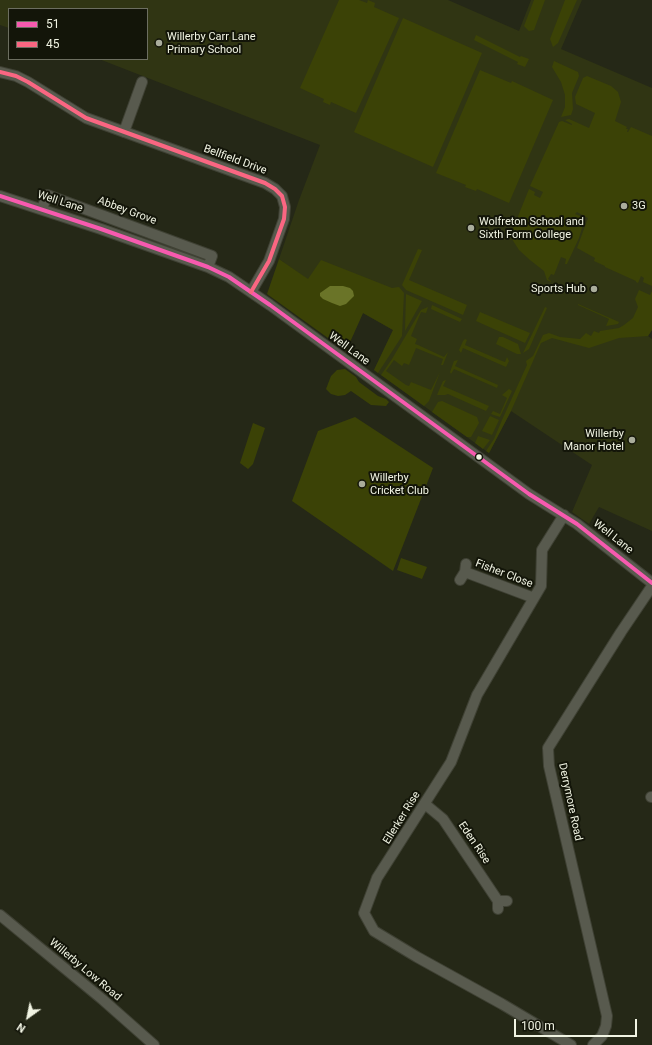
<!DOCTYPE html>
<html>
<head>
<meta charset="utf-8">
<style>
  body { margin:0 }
  #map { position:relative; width:652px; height:1045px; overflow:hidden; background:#252817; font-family:Roboto,sans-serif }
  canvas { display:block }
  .legend { position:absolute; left:8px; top:8px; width:140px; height:52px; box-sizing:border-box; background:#131509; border:1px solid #6c6e60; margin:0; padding:5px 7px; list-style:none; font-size:12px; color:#f1f4e3 }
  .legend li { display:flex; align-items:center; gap:8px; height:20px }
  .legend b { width:20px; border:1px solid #6c6e60 }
  .north { position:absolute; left:8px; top:997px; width:40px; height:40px; -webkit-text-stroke:3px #131509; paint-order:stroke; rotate:213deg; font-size:11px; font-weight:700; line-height:16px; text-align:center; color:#f1f4e3 }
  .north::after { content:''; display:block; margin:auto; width:14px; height:18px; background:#f1f4e3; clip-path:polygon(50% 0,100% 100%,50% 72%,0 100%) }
  .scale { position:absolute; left:514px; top:1019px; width:123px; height:18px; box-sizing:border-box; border:2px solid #f1f4e3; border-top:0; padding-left:5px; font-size:12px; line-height:14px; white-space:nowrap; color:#f1f4e3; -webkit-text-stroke:3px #131509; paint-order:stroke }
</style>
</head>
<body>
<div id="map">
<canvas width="652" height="1045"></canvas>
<ul class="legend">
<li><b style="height:5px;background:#f75aaf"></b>51</li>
<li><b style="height:5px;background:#fa6682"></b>45</li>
</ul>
<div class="north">N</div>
<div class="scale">100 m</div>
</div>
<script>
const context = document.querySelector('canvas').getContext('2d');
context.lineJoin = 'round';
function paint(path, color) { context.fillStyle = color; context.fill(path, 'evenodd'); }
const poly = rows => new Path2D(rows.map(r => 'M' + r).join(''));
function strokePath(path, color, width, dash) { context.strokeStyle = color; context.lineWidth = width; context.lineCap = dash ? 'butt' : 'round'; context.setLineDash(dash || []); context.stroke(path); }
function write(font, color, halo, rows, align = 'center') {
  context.font = font + ' Roboto,sans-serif'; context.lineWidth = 4; context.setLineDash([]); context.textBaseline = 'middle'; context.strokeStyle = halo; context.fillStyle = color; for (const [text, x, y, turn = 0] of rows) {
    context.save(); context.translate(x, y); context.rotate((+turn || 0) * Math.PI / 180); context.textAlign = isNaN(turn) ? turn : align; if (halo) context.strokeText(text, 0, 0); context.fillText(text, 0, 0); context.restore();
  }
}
paint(poly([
  [0,0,448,0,519,31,531,0,582,0,561,49,652,88,652,330,648,336,652,339,652,531,599,507,589,524,572,512,592,465,511,411,489,453,374,370,393,330,363,313,346,351,308,280,279,259,299,200,320,145,99,59,147,59,147,9,9,9,9,28,0,25]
]), '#303513');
paint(poly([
  [339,0,359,0,367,3,368,0,375,3,374,7,399,18,356,113,331,102,330,105,323,102,324,99,300,88],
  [534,0,545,0,534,30,529,31,524,26],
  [565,0,577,0,558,43,553,47,550,39],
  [403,18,482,53,433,167,354,132],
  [476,35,520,57,521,56,529,59,525,67,517,64,518,62,474,40],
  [554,61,578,72,579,76,572,93,573,109,571,115,561,117,565,107,565,95,561,82,552,67],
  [480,70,511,83,512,81,553,100,509,203,477,189,476,191,465,187,466,185,436,173],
  [587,76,611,86,618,92,621,102,615,121,627,127,626,129,628,129,627,132,628,132,631,127,652,136,652,286,643,282,644,278,641,276,638,283,636,282,636,281,605,267,605,266,594,261,595,258,577,248,588,218,577,212,575,214,585,218,579,238,567,264,565,264,566,259,561,257,554,275,551,274,548,279,551,281,551,282,547,280,544,271,530,260,519,250,510,236,529,189,535,192,534,195,540,198,543,192,530,186,559,122,562,121,572,125,572,124,565,120,569,119,589,128,595,113,576,104,575,97,583,78],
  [418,249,422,250,409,280,467,305,463,315,406,290,402,285],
  [279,259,308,279,321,260,392,288,399,287,404,293,402,336,378,373,374,370,393,330,363,313,346,351,267,294],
  [639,290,650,295,652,291,652,330,648,336,619,338,589,348,552,338,541,343,511,411,489,453,486,451,494,439,502,420,527,365,526,361,533,356,543,335,549,333,560,337,580,339,586,333,591,336,594,331,599,333,600,331,619,328,624,325,633,318,638,307,635,299],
  [406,294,422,301,405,331],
  [578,304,619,322,618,324,606,326,609,319,578,305],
  [432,305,462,319,460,322,431,309],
  [428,307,426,313,421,312,411,336,417,339,415,344,418,345,444,357,448,352,443,365,441,365,443,359,416,348,409,365,404,363,402,366,394,360,386,371,406,385,409,386,411,382,431,390,440,372,429,401,424,406,381,375,392,359,421,310],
  [545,307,547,308,529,349,523,353],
  [480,312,530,333,525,343,476,321],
  [499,337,503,337,518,344,521,354,517,354,496,344],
  [465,339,467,340,465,345,502,361,505,362,507,357,509,361,506,367,463,348,461,353,459,350,463,341],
  [458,360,455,366,498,385,497,388,454,369,451,374,450,372,454,361],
  [345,369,356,377,359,382,378,396,386,399,389,402,386,406,371,405,351,391,345,395,338,396,331,394,326,389,331,376,337,370],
  [446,380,443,386,489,406,486,411,448,394,445,395,437,395,443,381],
  [509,389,512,391,500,417,491,414,493,411,500,414,507,398,502,395],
  [442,401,477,417,479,423,471,437,467,437,432,412,438,402],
  [490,416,499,420,492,435,482,431],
  [355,417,433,468,393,571,292,501,318,431],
  [253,423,265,428,253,464,248,469,240,463],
  [478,436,490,440,483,449,475,443],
  [401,558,427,567,422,579,397,570]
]), '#3b4206');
paint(poly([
  [330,286,343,286,350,288,353,291,354,296,346,304,340,306,332,303,323,299,320,296,320,293]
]), '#6a7428');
const minor = poly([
  [0,72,16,76,28,82,86,118,265,183,275,189,282,196,285,207,284,219,269,261,251,292],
  [124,132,142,82],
  [0,196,101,229,208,267,229,277,270,305,529,494,577,524,652,583],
  [42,209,47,195,212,256,208,267],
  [564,515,542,550,541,586,477,695,451,762,377,878,364,913,374,931,417,957,502,1004,571,1045],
  [465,572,534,598],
  [460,580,465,572,466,564],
  [651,797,652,797],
  [425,804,443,819,498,901],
  [498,909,498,901,507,901],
  [0,915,102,999,154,1045],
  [593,1045,602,1036,606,1026,607,1016,549,766,548,748,621,632,652,586]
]);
strokePath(minor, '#3f4134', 12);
strokePath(minor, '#585a4e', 10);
strokePath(poly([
  [0,196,101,229,208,267,229,277,270,305,529,494,577,524,652,583]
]), '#f75aaf', 4);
strokePath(poly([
  [0,72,16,76,28,82,86,118,265,183,275,189,282,196,285,207,284,219,269,261,251,292]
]), '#fa6682', 4);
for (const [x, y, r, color] of [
  [159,43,4,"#aaad9c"],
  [624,206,4,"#aaad9c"],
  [471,228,4,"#aaad9c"],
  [594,289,4,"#aaad9c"],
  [632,440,4,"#aaad9c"],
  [479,457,3.5,"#f1f4e3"],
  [362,484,4,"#aaad9c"]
]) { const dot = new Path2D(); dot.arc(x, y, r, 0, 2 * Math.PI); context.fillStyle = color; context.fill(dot); strokePath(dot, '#131509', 1.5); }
write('11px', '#f1f4e3', '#131509', [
  ["Willerby Carr Lane",167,37],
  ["Primary School",167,50],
  ["3G",632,206],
  ["Wolfreton School and",479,222],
  ["Sixth Form College",479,235],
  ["Sports Hub",586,289,"right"],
  ["Willerby",624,434,"right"],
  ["Manor Hotel",624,447,"right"],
  ["Willerby",370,478],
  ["Cricket Club",370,491]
], 'left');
write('11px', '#f1f4e3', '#131509', [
  ["Bellfield Drive",235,160,20],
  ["Well Lane",60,202,18],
  ["Abbey Grove",127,211,20],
  ["Well Lane",349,349,36],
  ["Well Lane",613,537,38],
  ["Fisher Close",504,574,21],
  ["Derrymore Road",570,802,78],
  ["Ellerker Rise",402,818,-58],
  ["Eden Rise",474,843,56],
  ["Willerby Low Road",85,970,40]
]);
</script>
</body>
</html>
